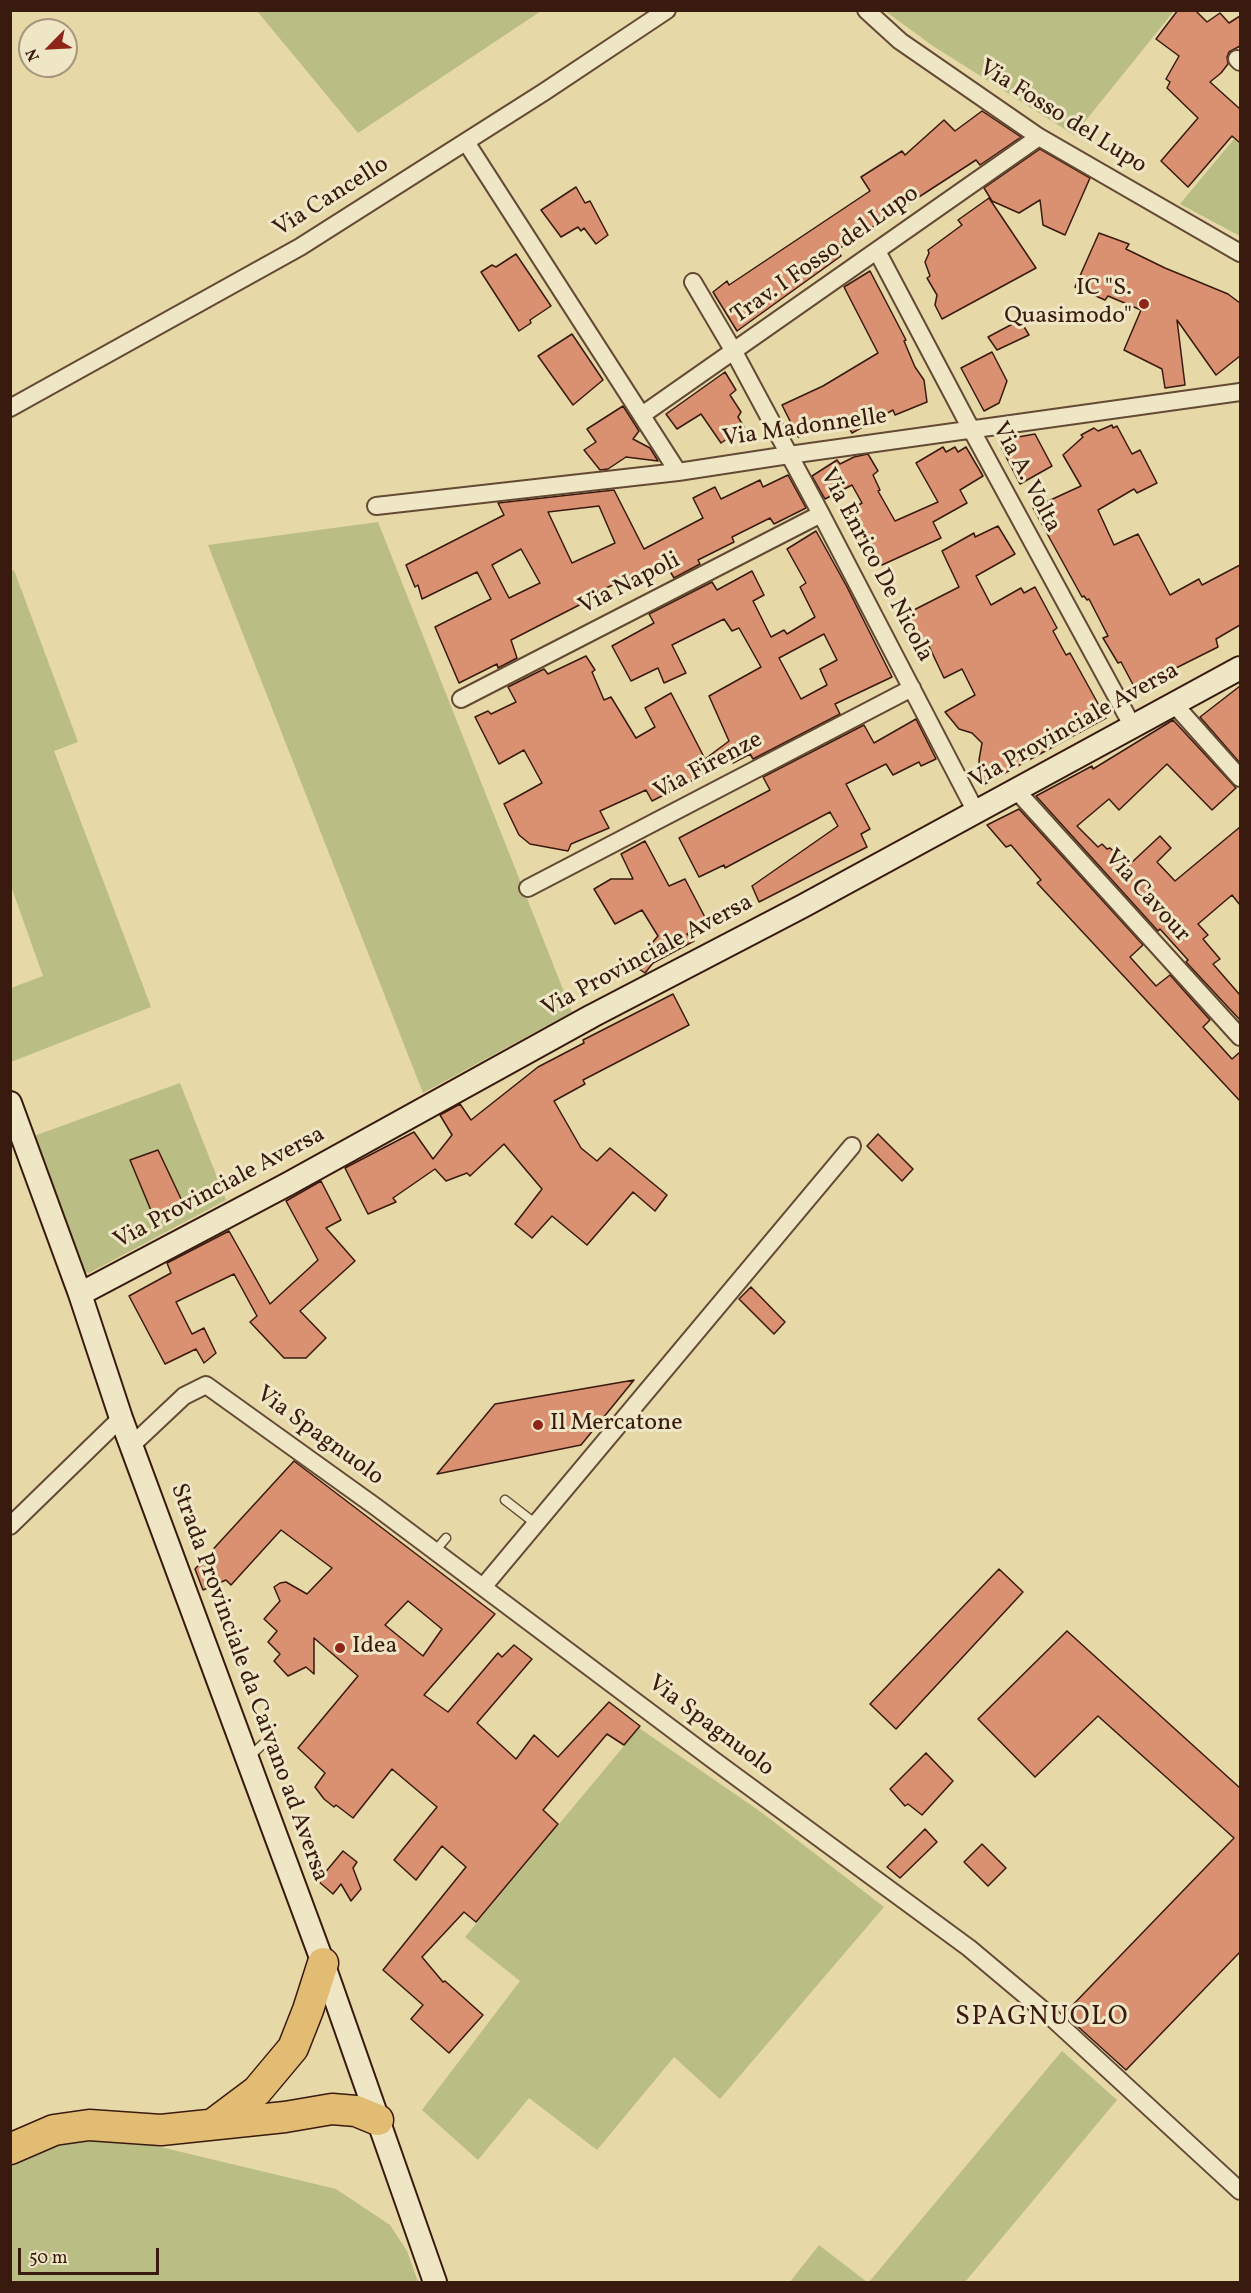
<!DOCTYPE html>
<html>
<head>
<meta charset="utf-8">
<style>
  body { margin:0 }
  #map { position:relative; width:1251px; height:2293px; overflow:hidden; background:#e6d8a7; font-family:Vollkorn,serif }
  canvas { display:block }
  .frame { position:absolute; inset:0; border:12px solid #391a0e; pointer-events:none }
  .north { position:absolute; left:18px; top:18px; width:60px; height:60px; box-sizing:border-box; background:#efe6c6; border:2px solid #a6947c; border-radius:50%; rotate:246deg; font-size:16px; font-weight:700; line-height:24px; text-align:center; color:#391a0e }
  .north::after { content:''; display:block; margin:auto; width:21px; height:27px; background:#8f2418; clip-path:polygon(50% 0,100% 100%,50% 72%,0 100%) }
  .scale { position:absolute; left:18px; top:2248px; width:141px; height:27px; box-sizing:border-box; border:3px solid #391a0e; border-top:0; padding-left:8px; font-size:18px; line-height:21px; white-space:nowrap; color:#391a0e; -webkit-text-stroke:4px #efe6c6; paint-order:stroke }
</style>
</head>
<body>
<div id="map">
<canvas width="1251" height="2293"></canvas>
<div class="frame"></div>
<div class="north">N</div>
<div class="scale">50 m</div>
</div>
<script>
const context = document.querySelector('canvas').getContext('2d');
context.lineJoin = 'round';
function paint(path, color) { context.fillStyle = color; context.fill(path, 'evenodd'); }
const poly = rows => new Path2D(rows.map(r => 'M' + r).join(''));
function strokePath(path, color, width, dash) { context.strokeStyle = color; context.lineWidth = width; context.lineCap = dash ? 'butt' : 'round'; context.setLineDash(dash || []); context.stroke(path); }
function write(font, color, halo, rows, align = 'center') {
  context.font = font + ' Vollkorn,serif'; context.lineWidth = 6; context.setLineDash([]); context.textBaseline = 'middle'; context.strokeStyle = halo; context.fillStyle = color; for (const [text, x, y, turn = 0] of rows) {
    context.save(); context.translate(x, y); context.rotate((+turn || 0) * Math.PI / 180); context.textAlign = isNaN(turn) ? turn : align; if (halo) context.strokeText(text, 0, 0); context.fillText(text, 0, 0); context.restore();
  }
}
paint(poly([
  [257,11,541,11,358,133],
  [885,11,1174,11,1074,135,933,46],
  [1234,139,1240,145,1240,236,1180,204],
  [378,522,572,1012,423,1093,208,545],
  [14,570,78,742,54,751,151,1007,11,1062,11,988,43,976,11,886,10,571],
  [180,1083,226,1200,89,1273,83,1272,34,1136],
  [639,1728,761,1812,884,1907,720,2099,674,2057,597,2150,529,2098,478,2160,422,2110,520,1981,465,1937],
  [1062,2051,1117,2100,965,2282,869,2282],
  [127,2139,336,2189,390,2225,407,2251,418,2282,11,2282,11,2166,67,2141],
  [819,2245,867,2282,790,2282]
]), '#babd84');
const building = poly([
  [1178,10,1195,10,1207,22,1220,13,1229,23,1240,16,1240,46,1229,52,1227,57,1228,64,1221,73,1210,82,1240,109,1240,143,1232,136,1188,187,1161,161,1198,118,1167,88,1170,82,1166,79,1179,56,1156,39,1178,10],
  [982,111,1021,137,980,165,976,160,837,250,841,256,737,331,713,292,727,281,729,285,870,191,861,177,902,151,905,155,944,120,955,131,982,111],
  [1040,149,1090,178,1065,235,1043,225,1040,200,1019,213,992,201,984,188,1040,149],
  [576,187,585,203,590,201,608,235,596,244,584,228,581,231,578,227,561,237,541,210,576,187],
  [989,198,1036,268,942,319,935,305,937,295,927,278,930,276,925,262,929,253,928,250,962,225,958,220,989,198],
  [1099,233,1129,244,1126,249,1165,268,1228,294,1240,303,1240,356,1216,375,1177,320,1185,385,1165,388,1162,369,1124,350,1141,310,1108,296,1105,300,1075,287,1099,233],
  [516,254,551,306,530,320,531,323,519,331,481,272,492,265,496,267,516,254],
  [870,271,906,340,904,341,915,367,924,380,927,402,895,415,893,410,852,433,843,418,798,437,782,405,823,386,878,353,844,287,870,271],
  [1020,320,1029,335,997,350,988,337,1020,320],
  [572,334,603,380,573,405,538,356,572,334],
  [992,352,1007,381,999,403,984,411,961,368,992,352],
  [725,372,736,390,730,395,741,412,738,417,744,427,721,443,701,414,677,429,666,414,725,372],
  [623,406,639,431,633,439,650,448,658,461,626,457,608,469,600,470,584,450,596,442,587,429,623,406],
  [1112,425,1113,428,1117,426,1132,454,1140,450,1157,483,1137,493,1134,489,1098,510,1114,545,1138,534,1170,595,1199,579,1202,585,1240,565,1240,625,1216,639,1218,647,1172,670,1174,676,1138,694,1121,662,1118,663,1103,638,1108,636,1089,599,1087,600,1084,596,1082,597,1033,508,1081,486,1063,455,1083,437,1081,435,1094,428,1098,431,1112,425],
  [1035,434,1052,466,1020,484,1001,447,1001,440,1035,434],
  [943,447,946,452,955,447,958,452,966,447,983,476,960,490,967,503,933,522,941,538,882,565,864,539,857,543,841,515,862,503,852,485,825,499,812,476,837,460,840,464,854,457,868,454,878,471,873,475,880,490,878,491,895,521,938,502,916,463,943,447],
  [788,475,806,508,774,524,770,518,732,537,734,542,698,560,700,564,674,578,667,566,636,581,634,575,587,597,589,600,511,640,517,658,498,668,497,664,459,683,435,627,491,599,477,572,422,599,418,585,415,587,406,565,504,515,498,503,614,490,644,549,703,518,693,498,715,487,721,499,760,480,763,487,788,475],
  [599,506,615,543,572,563,548,512,599,506],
  [521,549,540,583,509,598,492,565,521,549],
  [998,526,1015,554,976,576,991,605,1021,588,1024,593,1035,587,1057,628,1053,631,1066,655,1070,653,1106,718,981,786,979,760,982,743,972,733,959,729,945,712,975,695,962,669,944,678,927,642,923,644,906,614,959,587,942,551,974,533,975,537,998,526],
  [816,531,847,587,892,677,835,704,840,714,753,759,750,754,733,763,732,760,652,801,646,790,600,811,609,828,571,844,568,851,530,844,519,835,504,804,542,783,524,750,499,764,475,717,488,711,491,714,516,702,508,687,544,669,548,674,586,656,595,670,592,672,604,700,611,697,636,738,655,727,645,708,671,693,705,759,729,741,709,696,761,667,739,628,732,631,724,619,672,645,686,673,664,683,658,668,631,681,612,646,654,623,649,614,712,582,717,590,752,571,764,595,753,601,771,637,784,630,787,634,815,617,800,587,806,583,787,549,816,531],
  [824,634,837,660,820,669,827,685,801,699,779,658,824,634],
  [1240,686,1240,763,1200,717,1240,686],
  [916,719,936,759,921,766,919,762,893,775,886,764,846,784,870,829,861,834,867,847,759,902,752,886,838,826,830,812,725,868,724,865,699,877,679,838,770,790,763,777,864,725,874,743,916,719],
  [1173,720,1236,788,1212,810,1167,764,1119,810,1109,799,1077,826,1098,847,1102,844,1107,849,1110,848,1129,865,1160,836,1171,848,1157,862,1175,881,1240,827,1240,905,1232,895,1198,924,1208,935,1203,939,1220,959,1213,964,1240,995,1240,1020,1186,962,1188,960,1160,929,1158,931,1036,796,1092,766,1093,769,1173,720],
  [1019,809,1143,945,1130,957,1156,986,1170,975,1210,1020,1203,1027,1232,1059,1240,1052,1240,1101,1037,883,1041,880,1011,845,1006,847,987,825,1019,809],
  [645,841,669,886,685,879,709,925,687,934,694,941,653,963,645,973,633,965,658,936,642,910,615,924,594,889,611,879,633,879,621,854,645,841],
  [673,994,689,1025,583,1080,585,1084,554,1101,581,1148,597,1161,610,1148,667,1195,655,1211,633,1192,587,1245,552,1216,532,1238,515,1224,542,1189,504,1144,470,1176,467,1173,446,1181,435,1169,393,1198,396,1202,368,1214,345,1168,414,1132,433,1159,452,1135,440,1115,460,1104,471,1120,538,1067,584,1043,583,1040,673,994],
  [878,1134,913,1169,902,1181,867,1146,878,1134],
  [158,1150,183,1203,172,1207,174,1211,155,1220,130,1160,158,1150],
  [321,1181,341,1220,326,1228,355,1261,300,1311,326,1338,306,1358,284,1358,250,1322,257,1316,234,1274,176,1302,192,1334,204,1328,216,1353,204,1363,196,1349,165,1364,129,1296,171,1273,167,1263,229,1231,270,1304,318,1260,286,1201,321,1181],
  [751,1287,785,1322,774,1334,739,1299,751,1287],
  [634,1380,581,1445,437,1474,495,1404,634,1380],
  [294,1461,495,1614,424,1695,448,1712,498,1653,502,1657,514,1645,532,1659,477,1723,516,1759,534,1735,558,1757,609,1702,640,1726,624,1745,607,1734,543,1810,558,1824,476,1922,464,1912,422,1957,443,1982,445,1981,483,2015,449,2053,411,2019,423,2005,383,1970,466,1867,442,1846,416,1880,394,1860,437,1807,392,1769,353,1818,336,1805,334,1807,324,1799,315,1787,325,1773,298,1748,358,1676,314,1638,314,1674,306,1667,288,1676,274,1661,280,1654,268,1642,277,1631,264,1619,280,1601,274,1587,280,1583,286,1582,307,1594,332,1568,281,1530,231,1585,226,1580,203,1590,195,1569,294,1461],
  [408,1601,442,1629,423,1656,385,1625,408,1601],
  [999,1569,1023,1592,896,1729,870,1704,999,1569],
  [1067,1631,1240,1788,1240,1952,1126,2070,1064,2014,1234,1838,1098,1716,1035,1777,978,1719,1067,1631],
  [926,1753,953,1781,922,1815,908,1804,905,1806,890,1789,926,1753],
  [925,1829,937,1842,900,1878,887,1867,925,1829],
  [982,1844,1006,1868,988,1886,964,1862,982,1844],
  [343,1851,357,1862,353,1868,361,1889,351,1901,341,1884,333,1894,318,1881,343,1851]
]);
paint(building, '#da9171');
strokePath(building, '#391a0e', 1.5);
const lane = poly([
  [505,1500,536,1524],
  [435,1551,446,1538],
  [248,1758,263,1744]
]);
const street = poly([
  [866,10,900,41,1039,137,1240,253],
  [1237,59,1240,62],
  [466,142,678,472],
  [877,251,971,429,1133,727],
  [693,282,733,350,821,514,976,812],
  [10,408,300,247,544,92,667,10],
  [642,415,1039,137],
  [376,506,678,472,789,455,1240,392],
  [461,699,821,514],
  [1174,704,1240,778],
  [1016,790,1240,1037],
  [528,888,912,688],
  [132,1445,184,1396,206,1385,376,1507,712,1759,969,1948,1050,2016,1240,2191],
  [10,1526,121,1418],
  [483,1587,852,1146]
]);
const secondary = poly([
  [10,1103,80,1294,121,1418,323,1963,435,2282],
  [80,1294,288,1184,592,1016,803,906,1240,668]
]);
const highway = poly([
  [213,2124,257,2091,293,2048,308,2010,323,1963],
  [10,2149,54,2130,89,2125,161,2130,285,2117,332,2109,356,2111,378,2120]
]);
strokePath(lane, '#644a34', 11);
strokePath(street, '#644a34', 20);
strokePath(secondary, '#391a0e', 26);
strokePath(highway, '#391a0e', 33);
strokePath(lane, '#efe6c6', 8);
strokePath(street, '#efe6c6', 16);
strokePath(secondary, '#efe6c6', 22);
strokePath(highway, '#e3bc74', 30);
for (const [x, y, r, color] of [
  [1144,304,6,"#8f2418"],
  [538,1425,6,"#8f2418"],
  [340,1648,6,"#8f2418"]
]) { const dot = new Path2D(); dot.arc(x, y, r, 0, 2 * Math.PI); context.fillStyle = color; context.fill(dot); strokePath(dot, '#efe6c6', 2); }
write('24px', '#391a0e', '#efe6c6', [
  ["Via Fosso del Lupo",1062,118,32],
  ["Via Cancello",332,198,-32],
  ["Trav. I Fosso del Lupo",826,256,-35],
  ["Via Madonnelle",805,429,-8],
  ["Via A. Volta",1025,478,62],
  ["Via Enrico De Nicola",875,566,62],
  ["Via Napoli",630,585,-27],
  ["Via Provinciale Aversa",1075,727,-29],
  ["Via Firenze",709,767,-28],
  ["Via Cavour",1146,897,48],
  ["Via Provinciale Aversa",648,957,-28],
  ["Via Provinciale Aversa",220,1189,-28],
  ["Via Spagnuolo",319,1437,36],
  ["Strada Provinciale da Caivano ad Aversa",248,1683,70],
  ["Via Spagnuolo",710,1727,37]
]);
write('24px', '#391a0e', '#efe6c6', [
  ["IC \"S.",1132,290,"right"],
  ["Quasimodo\"",1132,318,"right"],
  ["Il Mercatone",550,1425],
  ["Idea",352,1648]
], 'left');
context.letterSpacing = '1.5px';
write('27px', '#391a0e', '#efe6c6', [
  ["SPAGNUOLO",1042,2019]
]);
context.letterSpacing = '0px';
</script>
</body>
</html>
